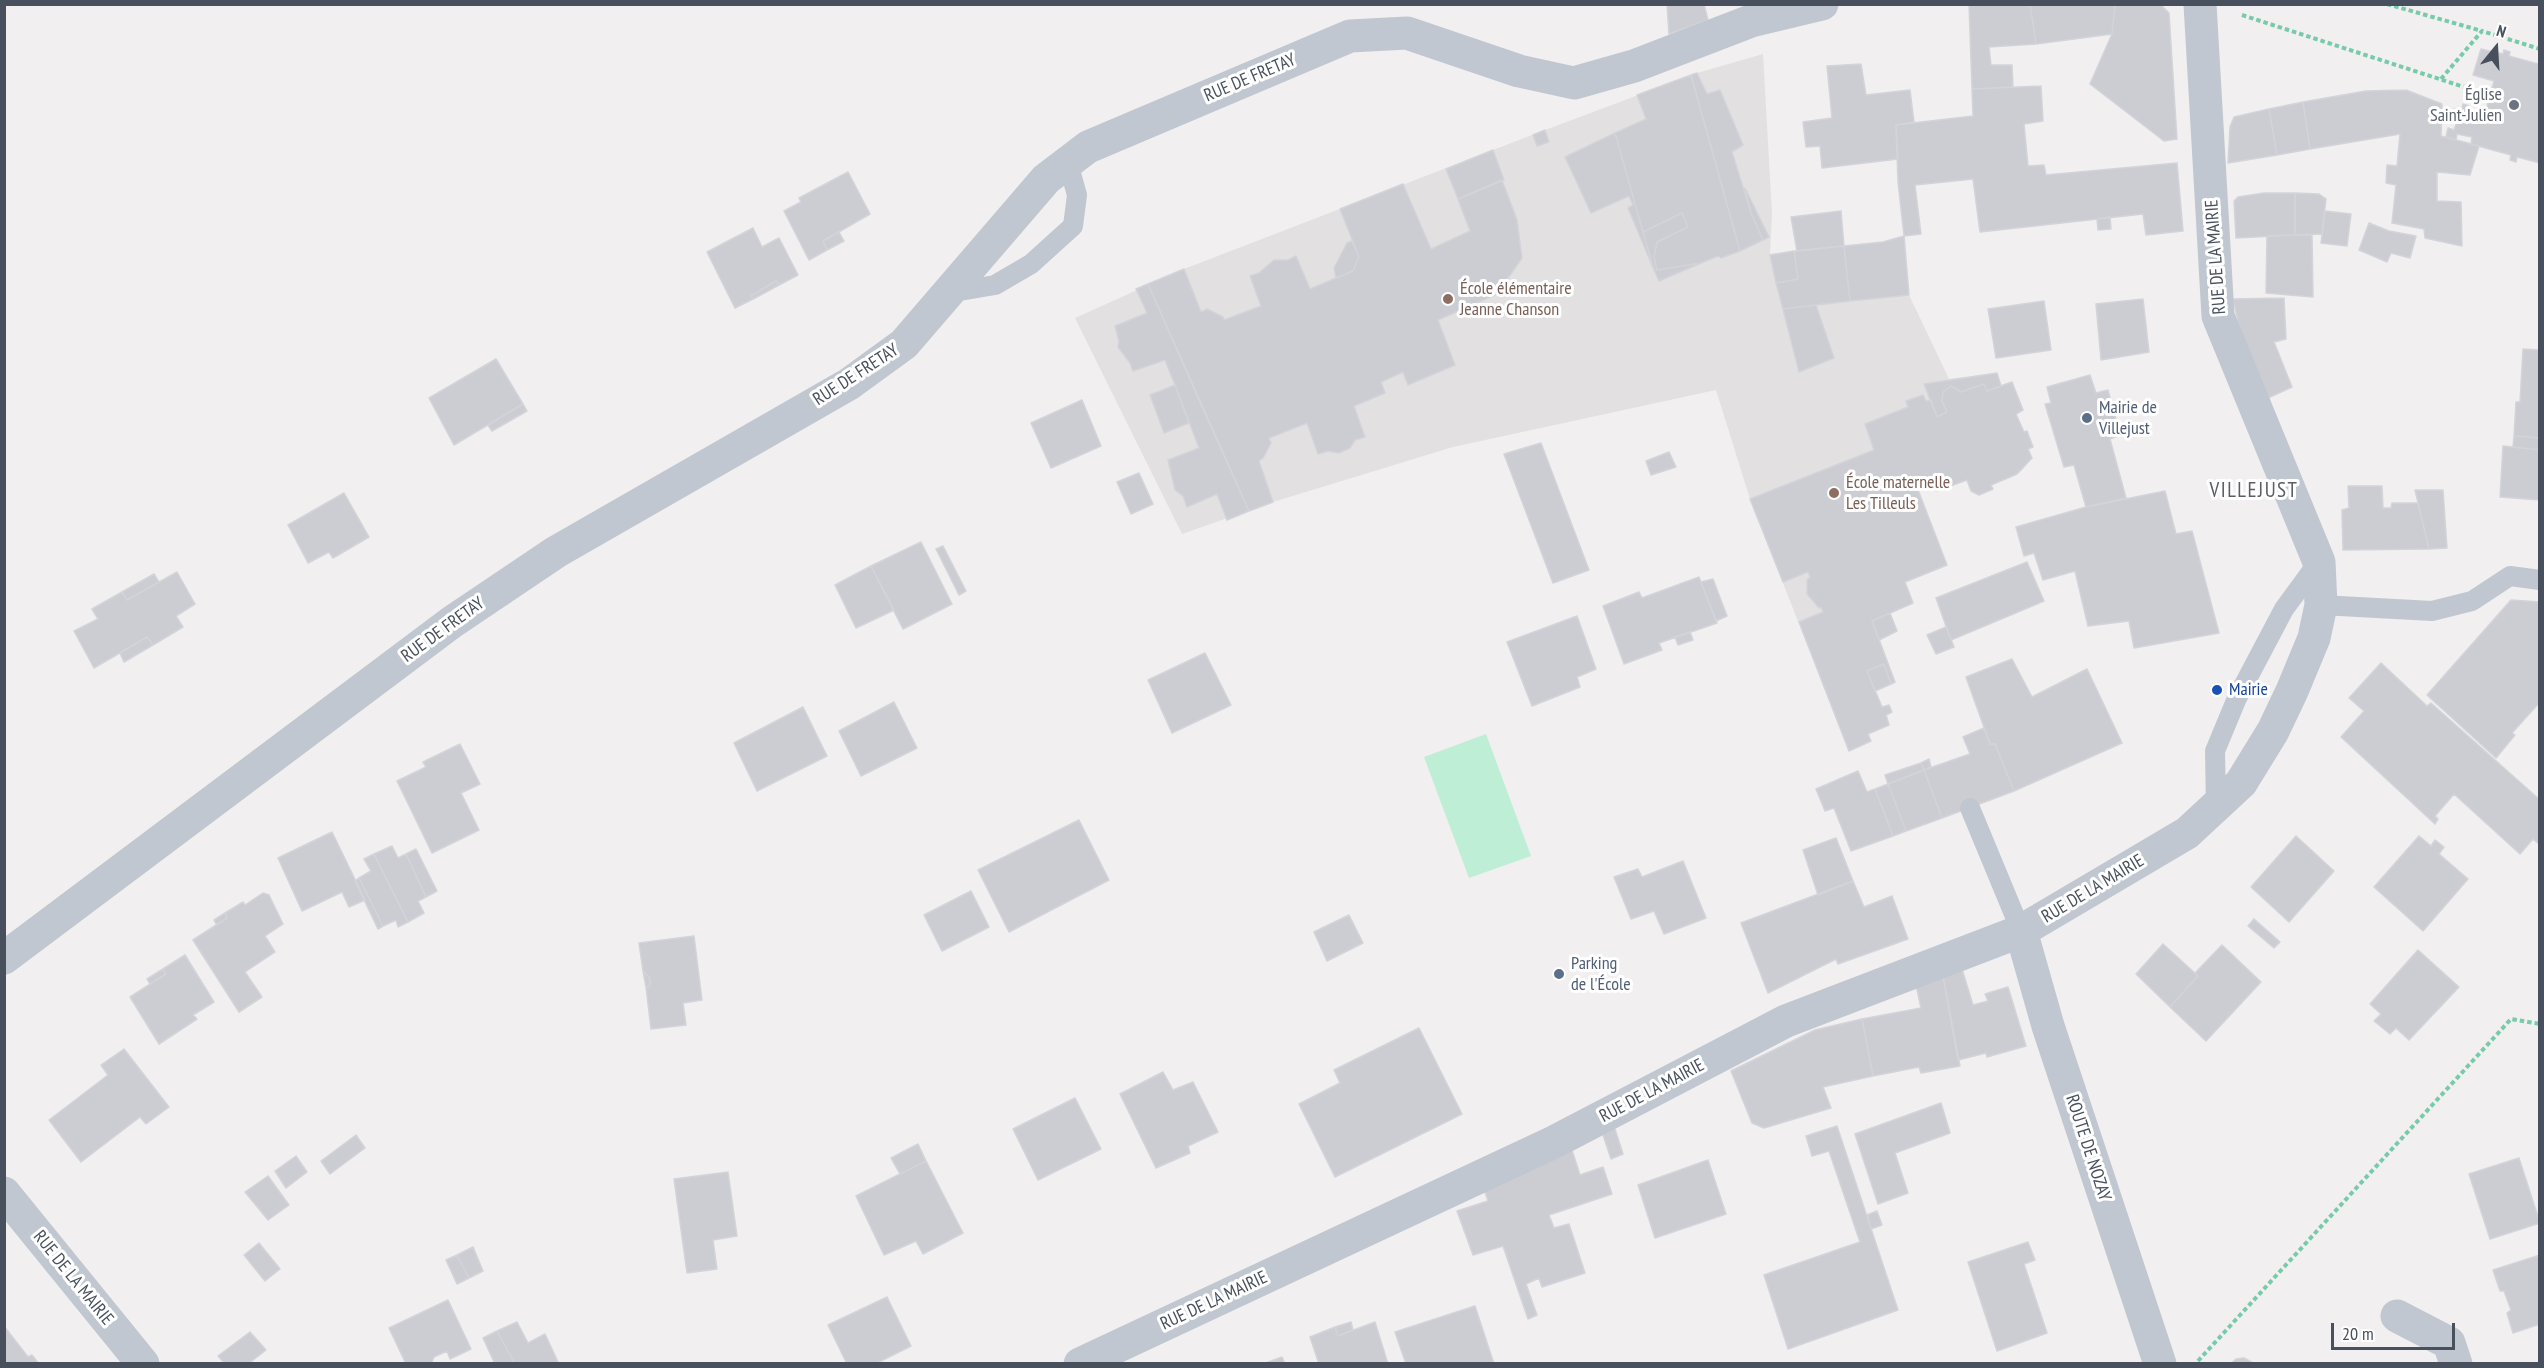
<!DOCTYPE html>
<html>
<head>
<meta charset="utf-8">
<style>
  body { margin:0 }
  #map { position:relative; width:2544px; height:1368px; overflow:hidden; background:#f1efef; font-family:"PT Sans Narrow",sans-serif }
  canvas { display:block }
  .frame { position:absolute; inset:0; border:6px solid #47505c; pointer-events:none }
  .north { position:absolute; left:2466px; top:18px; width:60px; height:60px; -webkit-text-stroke:4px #fff; paint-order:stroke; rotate:18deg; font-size:16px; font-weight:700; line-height:24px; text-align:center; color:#47505c }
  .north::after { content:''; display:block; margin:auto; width:21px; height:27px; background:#47505c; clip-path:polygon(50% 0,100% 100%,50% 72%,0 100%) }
  .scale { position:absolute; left:2331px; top:1323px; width:124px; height:27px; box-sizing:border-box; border:3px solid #47505c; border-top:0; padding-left:8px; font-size:18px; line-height:21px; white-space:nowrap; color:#47505c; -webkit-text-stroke:4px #fff; paint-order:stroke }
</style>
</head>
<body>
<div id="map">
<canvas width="2544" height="1368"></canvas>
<div class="frame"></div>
<div class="north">N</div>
<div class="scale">20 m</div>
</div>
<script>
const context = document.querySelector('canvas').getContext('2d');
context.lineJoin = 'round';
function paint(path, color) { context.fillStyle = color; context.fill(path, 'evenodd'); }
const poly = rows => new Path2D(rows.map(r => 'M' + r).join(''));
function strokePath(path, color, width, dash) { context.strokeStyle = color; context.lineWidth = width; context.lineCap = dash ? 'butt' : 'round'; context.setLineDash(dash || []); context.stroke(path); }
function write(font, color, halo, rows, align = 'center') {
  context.font = font + ' "PT Sans Narrow",sans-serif'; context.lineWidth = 6; context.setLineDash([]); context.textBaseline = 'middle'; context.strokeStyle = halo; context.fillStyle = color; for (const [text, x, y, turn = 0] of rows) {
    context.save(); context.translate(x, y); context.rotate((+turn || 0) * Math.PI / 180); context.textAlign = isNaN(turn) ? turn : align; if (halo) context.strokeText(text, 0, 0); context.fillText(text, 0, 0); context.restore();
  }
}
paint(poly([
  [1763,54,1772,214,1770,254,1883,242,1904,236,1909,295,1949,379,1997,373,2001,385,2012,382,2023,410,2016,414,2023,432,2027,431,2033,447,2029,449,2032,458,2022,470,2010,478,1991,485,1993,489,1979,495,1971,491,1967,480,1936,491,1930,476,1915,482,1947,565,1905,582,1913,603,1890,613,1897,631,1880,640,1895,682,1875,691,1882,707,1889,705,1892,712,1886,716,1889,725,1868,733,1871,741,1849,751,1750,499,1716,390,1453,447,1273,502,1182,534,1075,318,1184,269,1545,130,1697,73]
]), '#e2e0e1');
paint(poly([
  [1486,734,1531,856,1469,878,1424,757]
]), '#beeed6');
const building = poly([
  [1667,4,1704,4,1708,20,1669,34,1667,4],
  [1969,4,2030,4,2036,44,1989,47,1991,65,2012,65,2013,87,1972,89,1969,4],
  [2030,4,2115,4,2112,34,2036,44,2030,4],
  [2115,4,2160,4,2169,13,2177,139,2164,141,2090,84,2112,34,2115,4],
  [2481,49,2503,54,2504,50,2510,52,2509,56,2538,64,2540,60,2540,163,2517,157,2516,162,2510,160,2511,155,2471,144,2472,137,2457,134,2456,140,2446,137,2448,128,2454,130,2458,118,2452,116,2454,109,2461,111,2463,104,2469,106,2467,112,2484,117,2494,81,2473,75,2481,49],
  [1861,64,1866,95,1910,90,1914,122,1896,125,1898,159,1822,168,1820,146,1806,147,1803,122,1832,118,1827,66,1861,64],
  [1697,73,1707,94,1720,90,1743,145,1732,152,1751,213,1763,240,1740,251,1691,75,1697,73],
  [1691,75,1740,251,1721,258,1718,256,1701,263,1657,270,1654,257,1657,242,1688,227,1682,213,1643,232,1615,133,1646,119,1637,95,1691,75],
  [2041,86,2043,121,2024,124,2028,166,2044,165,2046,175,2177,163,2183,231,2146,235,2143,214,1980,232,1973,179,1915,185,1921,234,1904,236,1898,182,1896,125,1973,116,1972,89,2041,86],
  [2406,90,2442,104,2441,136,2479,146,2470,175,2437,172,2437,201,2461,202,2462,246,2425,238,2424,229,2392,223,2396,185,2386,183,2387,165,2397,166,2400,134,2310,149,2303,102,2366,91,2406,90],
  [2303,102,2310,149,2277,155,2269,109,2303,102],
  [2269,109,2277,155,2228,163,2230,127,2234,117,2269,109],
  [1545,130,1549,142,1537,146,1533,135,1545,130],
  [1615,133,1643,232,1654,270,1628,208,1633,205,1629,196,1591,213,1565,157,1615,133],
  [1493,150,1504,180,1458,199,1446,169,1493,150],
  [848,172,870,214,823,241,827,250,809,260,784,211,801,202,799,198,848,172],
  [1502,180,1517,220,1522,258,1497,294,1438,320,1455,365,1408,385,1403,372,1381,382,1385,393,1354,406,1365,437,1355,440,1350,448,1339,453,1328,451,1318,454,1307,423,1269,438,1271,443,1263,458,1259,461,1273,502,1249,511,1148,284,1184,269,1201,312,1207,309,1223,317,1224,320,1261,306,1250,276,1259,273,1274,260,1288,260,1296,256,1310,289,1353,271,1359,257,1340,209,1403,184,1431,249,1470,231,1458,199,1502,180],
  [1745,188,1769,237,1763,240,1751,213,1745,188],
  [2264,193,2295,193,2295,235,2236,238,2234,201,2238,197,2264,193],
  [2295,193,2319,194,2326,199,2322,234,2295,235,2295,193],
  [1841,211,1844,246,1797,251,1791,217,1841,211],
  [2325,211,2351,214,2347,246,2321,243,2325,211],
  [1682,213,1688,227,1657,242,1654,257,1657,270,1654,270,1643,232,1682,213],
  [2110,217,2111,229,2098,230,2097,219,2110,217],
  [2369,223,2389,231,2416,236,2410,258,2391,253,2387,262,2359,250,2369,223],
  [753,228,762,247,779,238,798,275,779,285,776,281,751,296,753,299,735,308,707,252,753,228],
  [839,232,844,241,827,250,823,241,839,232],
  [2295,235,2312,235,2313,297,2266,293,2267,236,2295,235],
  [1904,236,1909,295,1850,301,1844,246,1883,242,1904,236],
  [1352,241,1359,257,1353,271,1336,278,1334,268,1347,243,1352,241],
  [1844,246,1850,301,1783,309,1776,283,1798,279,1794,251,1844,246],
  [1794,251,1798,279,1776,283,1770,255,1794,251],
  [1701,263,1659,281,1654,270,1657,270,1701,263],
  [776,281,779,285,753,299,751,296,776,281],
  [1148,284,1199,400,1249,511,1227,520,1217,494,1187,507,1183,496,1175,490,1168,460,1199,448,1175,385,1165,360,1133,371,1130,363,1118,347,1119,341,1115,326,1147,313,1136,289,1148,284],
  [2284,298,2286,339,2274,342,2292,387,2268,398,2243,343,2233,299,2284,298],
  [2143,299,2149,352,2101,360,2096,304,2143,299],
  [2044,301,2051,350,1996,358,1988,309,2044,301],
  [1816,305,1834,358,1799,372,1783,309,1816,305],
  [2523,349,2540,350,2540,438,2514,436,2516,402,2520,402,2523,349],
  [496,359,523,404,454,445,429,398,496,359],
  [1997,373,2001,386,1987,391,1984,384,1961,392,1951,386,1943,392,1942,401,1947,412,1937,417,1924,384,1997,373],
  [2090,375,2096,393,2108,390,2120,435,2110,439,2126,498,2086,507,2074,465,2064,467,2045,404,2051,403,2047,387,2090,375],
  [2012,382,2023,410,2016,414,2024,432,2027,431,2033,447,2028,449,2032,458,2017,474,1991,485,1993,489,1979,495,1971,491,1967,480,1936,491,1930,476,1915,482,1947,565,1905,582,1913,603,1872,621,1895,682,1891,684,1884,664,1867,671,1882,707,1889,705,1892,712,1886,715,1889,725,1868,734,1871,741,1849,751,1799,622,1823,612,1821,607,1819,608,1807,594,1807,580,1810,577,1808,572,1783,582,1750,499,1874,450,1865,424,1908,407,1906,401,1923,395,1926,401,1931,400,1937,417,1947,412,1942,401,1943,392,1951,386,1961,392,1984,384,1987,391,2012,382],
  [1175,385,1189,423,1164,433,1150,395,1175,385],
  [1082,400,1101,446,1051,468,1031,423,1082,400],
  [523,404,527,411,492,431,488,425,523,404],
  [2514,436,2540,438,2540,450,2513,447,2514,436],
  [1541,443,1589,570,1553,583,1504,454,1541,443],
  [2503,446,2540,450,2540,500,2500,497,2503,446],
  [1669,452,1676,467,1651,475,1646,461,1669,452],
  [1139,473,1153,504,1131,514,1117,482,1139,473],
  [2348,486,2382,486,2383,508,2391,508,2392,503,2418,503,2429,549,2343,550,2342,510,2349,508,2348,486],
  [2415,490,2443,490,2447,548,2429,549,2415,490],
  [2165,491,2176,534,2192,531,2219,633,2134,648,2129,621,2088,626,2075,571,2043,580,2034,553,2024,556,2016,527,2086,507,2165,491],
  [344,493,369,537,333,558,329,552,308,563,288,525,344,493],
  [921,542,952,604,903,629,871,566,921,542],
  [943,546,966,591,959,595,936,549,943,546],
  [2027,562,2044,601,1951,640,1936,598,2027,562],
  [871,566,894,610,856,628,835,585,871,566],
  [177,572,195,604,176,616,183,627,153,645,147,637,94,668,74,631,98,619,92,609,122,592,127,600,177,572],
  [154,574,159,582,127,600,122,592,154,574],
  [1699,577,1717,623,1659,643,1662,650,1624,664,1603,606,1639,592,1642,598,1699,577],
  [1713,579,1727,616,1716,621,1701,582,1713,579],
  [2511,600,2540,602,2540,702,2512,733,2515,735,2496,758,2427,695,2511,600],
  [1890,613,1897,631,1879,640,1872,621,1890,613],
  [1577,616,1596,669,1577,677,1580,687,1532,706,1507,642,1577,616],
  [1946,627,1954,647,1936,654,1927,635,1946,627],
  [1690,632,1693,640,1678,645,1675,637,1690,632],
  [147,637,153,645,124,662,120,653,147,637],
  [1205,653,1231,705,1172,733,1148,680,1205,653],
  [2012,659,2032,697,2087,669,2122,743,2014,791,1995,744,1990,744,1966,677,2012,659],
  [2381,663,2427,706,2431,703,2540,800,2540,845,2533,839,2520,854,2454,794,2435,816,2438,819,2435,824,2341,737,2364,711,2349,698,2381,663],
  [1884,664,1891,684,1875,691,1867,671,1884,664],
  [894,702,917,748,861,776,839,731,894,702],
  [803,707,827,756,757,791,734,743,803,707],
  [1984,728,1990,744,1995,744,2014,791,1942,818,1924,770,1970,754,1963,737,1984,728],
  [460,744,480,784,461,793,479,830,432,853,397,781,426,767,423,762,460,744],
  [1929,759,1931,767,1924,770,1921,763,1929,759],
  [1921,763,1924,770,1888,784,1885,775,1921,763],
  [1924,770,1942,818,1906,831,1888,784,1924,770],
  [1858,771,1867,792,1875,789,1893,836,1851,851,1834,808,1825,811,1816,789,1858,771],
  [1888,784,1906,831,1893,836,1875,789,1888,784],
  [1079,820,1109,880,1009,932,978,870,1079,820],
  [332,832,365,900,349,907,342,892,302,911,278,858,332,832],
  [2296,836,2334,871,2289,922,2251,887,2296,836],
  [2419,836,2431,846,2435,840,2444,847,2439,854,2468,879,2423,931,2374,887,2419,836],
  [1836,838,1853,881,1818,895,1803,850,1836,838],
  [392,846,398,858,406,854,426,897,418,901,424,913,408,922,374,854,392,846],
  [416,849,437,891,426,897,406,854,416,849],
  [374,854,408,922,398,927,396,920,383,926,359,878,371,871,364,859,374,854],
  [1683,861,1706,918,1664,934,1654,911,1631,919,1614,877,1638,869,1642,877,1683,861],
  [359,878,383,926,378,929,355,881,359,878],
  [1853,881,1864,907,1892,896,1908,939,1838,964,1836,959,1768,993,1741,923,1853,881],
  [971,891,989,927,942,951,924,915,971,891],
  [263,893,269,895,283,924,265,936,275,952,245,972,262,997,239,1012,193,940,227,918,225,913,243,902,245,905,263,893],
  [225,913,227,918,217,925,214,920,225,913],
  [1349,915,1363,943,1327,961,1314,932,1349,915],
  [2254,919,2280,942,2274,948,2248,926,2254,919],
  [694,936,702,1000,683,1003,686,1025,651,1029,646,987,650,986,650,978,643,971,639,943,694,936],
  [2163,944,2198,976,2170,1007,2136,974,2163,944],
  [2222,945,2261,982,2206,1041,2170,1007,2198,976,2195,973,2222,945],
  [2418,950,2459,987,2409,1040,2396,1028,2390,1034,2374,1021,2381,1014,2370,1004,2418,950],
  [185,955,214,1002,193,1015,197,1019,159,1044,130,997,166,974,163,969,185,955],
  [163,969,166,974,150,984,147,979,163,969],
  [1962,969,1973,1005,1988,1001,1985,994,2008,987,2026,1046,1987,1057,1986,1053,1958,1060,1943,976,1962,969],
  [643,971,650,978,650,986,646,987,643,971],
  [1943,976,1960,1066,1921,1073,1919,1067,1873,1076,1862,1019,1921,1008,1916,985,1943,976],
  [1862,1019,1873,1076,1823,1087,1831,1108,1764,1128,1752,1123,1731,1071,1815,1030,1862,1019],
  [1419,1028,1462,1114,1335,1177,1299,1104,1340,1083,1334,1070,1419,1028],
  [124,1049,169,1107,146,1124,140,1117,81,1162,49,1120,108,1075,101,1065,124,1049],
  [1163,1072,1173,1090,1193,1082,1218,1132,1188,1146,1190,1153,1156,1168,1120,1094,1163,1072],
  [1075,1098,1101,1149,1038,1180,1013,1129,1075,1098],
  [1941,1103,1950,1133,1895,1153,1908,1193,1878,1204,1855,1134,1941,1103],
  [1614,1126,1623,1154,1611,1159,1602,1132,1614,1126],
  [1837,1126,1898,1310,1788,1349,1764,1275,1860,1242,1829,1151,1812,1156,1806,1136,1837,1126],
  [356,1135,365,1148,330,1174,321,1161,356,1135],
  [918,1144,926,1161,900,1174,891,1158,918,1144],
  [1571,1147,1580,1175,1603,1167,1612,1194,1549,1215,1554,1228,1569,1224,1585,1273,1542,1287,1539,1278,1526,1284,1537,1315,1528,1319,1503,1246,1473,1255,1457,1211,1488,1201,1484,1189,1571,1147],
  [296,1156,307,1172,286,1188,275,1171,296,1156],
  [2519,1158,2540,1223,2490,1239,2469,1174,2519,1158],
  [1708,1160,1726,1214,1655,1238,1638,1185,1708,1160],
  [926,1161,963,1233,923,1254,916,1241,884,1255,856,1196,926,1161],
  [728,1172,737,1236,713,1240,717,1269,687,1273,674,1179,728,1172],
  [268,1176,289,1205,268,1220,245,1192,268,1176],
  [1877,1211,1882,1225,1871,1229,1867,1215,1877,1211],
  [2028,1242,2035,1260,2024,1264,2047,1333,1997,1351,1968,1262,2028,1242],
  [259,1243,280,1269,265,1281,244,1255,259,1243],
  [473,1247,483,1271,469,1278,457,1255,473,1247],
  [457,1255,469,1278,457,1284,446,1260,457,1255],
  [2540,1255,2540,1324,2513,1333,2507,1313,2511,1310,2504,1291,2500,1291,2493,1270,2540,1255],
  [887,1297,911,1346,875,1364,847,1364,828,1325,887,1297],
  [448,1300,471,1349,450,1359,447,1351,434,1357,431,1364,406,1364,389,1328,448,1300],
  [1475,1306,1494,1364,1406,1364,1395,1332,1475,1306],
  [517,1322,528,1343,545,1334,559,1364,515,1364,497,1331,517,1322],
  [1351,1322,1353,1330,1338,1336,1335,1327,1351,1322],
  [1375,1322,1388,1364,1319,1364,1310,1337,1335,1327,1338,1336,1375,1322],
  [4,1326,28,1357,32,1355,39,1364,4,1364,4,1326],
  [497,1331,515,1364,495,1364,483,1338,497,1331],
  [250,1332,266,1350,248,1364,225,1364,218,1356,250,1332],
  [1282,1357,1285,1364,1263,1364,1282,1357],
  [2244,1358,2255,1364,2230,1364,2236,1359,2244,1358]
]);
paint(building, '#cccdd3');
strokePath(building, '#d3d4da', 1.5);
strokePath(poly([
  [2387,4,2482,31],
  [2242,15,2464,87],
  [2441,79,2482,31,2540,49],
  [2198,1361,2511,1019,2540,1024]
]), '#77cbab', 4, [4.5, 3]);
strokePath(poly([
  [948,293,995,285,1031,264,1073,226,1077,195,1068,163],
  [2321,605,2432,611,2472,601,2510,576,2540,580],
  [2216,807,2215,751,2237,698,2284,609,2317,564],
  [1970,808,2021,931]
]), '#c0c7d0', 20);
strokePath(poly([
  [2021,931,2048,1026,2160,1364],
  [4,958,452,622,556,552,849,384,904,344,1046,179,1088,147,1350,36,1407,33,1519,71,1574,83,1634,66,1751,21,1822,4],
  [4,1193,143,1364],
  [2397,1316,2449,1343,2456,1364],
  [1080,1364,1554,1142,1786,1021,2021,931,2187,833,2241,783,2273,731,2292,691,2314,638,2321,605,2319,562,2218,316,2200,4]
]), '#c0c7d0', 33);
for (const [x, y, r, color] of [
  [2514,105,6,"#6b7280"],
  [1448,299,6,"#8d6e63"],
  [2087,418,6,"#5c6f8a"],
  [1834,493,6,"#8d6e63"],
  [2217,690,6,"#1a4fb4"],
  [1559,974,6,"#5c6f8a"]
]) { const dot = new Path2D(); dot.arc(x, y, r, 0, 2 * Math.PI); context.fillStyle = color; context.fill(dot); strokePath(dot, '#fff', 2); }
write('18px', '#47505c', '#fff', [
  ["RUE DE FRETAY",1250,78,-23],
  ["RUE DE LA MAIRIE",2216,257,-94],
  ["RUE DE FRETAY",856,375,-33],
  ["RUE DE FRETAY",443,630,-36],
  ["RUE DE LA MAIRIE",2093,889,-31],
  ["RUE DE LA MAIRIE",1652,1091,-28],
  ["ROUTE DE NOZAY",2088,1148,72],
  ["RUE DE LA MAIRIE",73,1278,51],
  ["RUE DE LA MAIRIE",1214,1301,-25]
]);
write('18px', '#5b616d', '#fff', [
  ["Église",2502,95],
  ["Saint-Julien",2502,116]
], 'right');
write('18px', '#785e54', '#fff', [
  ["École élémentaire",1460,289],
  ["Jeanne Chanson",1460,310],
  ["École maternelle",1846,483],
  ["Les Tilleuls",1846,504]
], 'left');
write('18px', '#4e5e75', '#fff', [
  ["Mairie de",2099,408],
  ["Villejust",2099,429],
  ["Parking",1571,964],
  ["de l'École",1571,985]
], 'left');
write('18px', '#164399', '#fff', [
  ["Mairie",2229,690]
], 'left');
context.letterSpacing = '1.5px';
write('21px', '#5b5e63', '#fff', [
  ["VILLEJUST",2254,491]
]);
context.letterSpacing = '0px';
</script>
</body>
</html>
